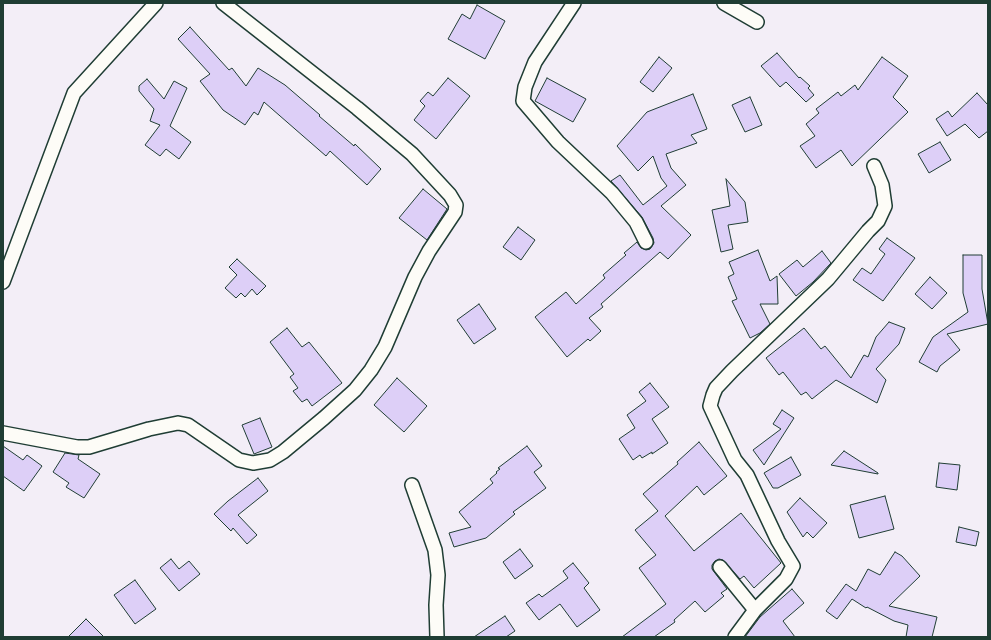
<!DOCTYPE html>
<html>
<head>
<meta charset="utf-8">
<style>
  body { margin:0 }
  #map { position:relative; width:991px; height:640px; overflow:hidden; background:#f3eef7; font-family:"Patrick Hand",sans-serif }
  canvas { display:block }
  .frame { position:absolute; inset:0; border:4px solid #1f3d34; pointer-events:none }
</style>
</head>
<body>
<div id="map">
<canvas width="991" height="640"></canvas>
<div class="frame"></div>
</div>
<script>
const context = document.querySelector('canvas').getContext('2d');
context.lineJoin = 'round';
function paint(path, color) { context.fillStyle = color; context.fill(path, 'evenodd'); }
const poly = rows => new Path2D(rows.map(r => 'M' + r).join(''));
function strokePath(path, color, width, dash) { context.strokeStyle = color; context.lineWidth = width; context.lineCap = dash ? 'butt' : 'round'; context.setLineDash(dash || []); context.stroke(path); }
const building = poly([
  [477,5,505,21,485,59,448,39,462,14,470,19,477,5],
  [190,27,229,70,232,68,246,86,258,68,285,85,320,115,319,116,354,146,355,144,381,169,367,185,330,151,326,156,264,102,258,115,254,112,245,125,223,110,200,81,210,74,178,39,190,27],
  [777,53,799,78,800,77,810,86,808,88,814,95,806,102,786,82,780,87,761,66,777,53],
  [659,57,672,68,653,92,640,82,659,57],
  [882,57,908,76,893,97,908,112,852,166,841,150,816,168,800,146,815,136,806,124,819,113,816,109,838,92,841,96,855,85,858,90,882,57],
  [448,78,470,96,436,139,414,120,425,106,420,101,428,92,433,96,448,78],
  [547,78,586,99,573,122,535,101,547,78],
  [147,79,164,99,174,81,187,88,170,126,191,142,179,159,166,149,160,156,145,145,160,125,150,121,154,109,139,91,139,86,147,79],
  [977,93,988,105,988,131,979,138,965,124,947,136,936,119,948,111,952,117,977,93],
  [693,94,707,129,691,135,697,143,666,154,671,168,686,185,661,206,691,235,668,259,660,252,601,304,603,307,589,318,601,331,590,341,588,339,567,357,535,317,566,292,576,304,605,278,603,275,626,255,624,253,637,242,641,248,646,250,650,249,654,243,653,238,642,217,611,181,620,175,643,205,667,186,661,178,653,156,638,171,617,146,647,112,693,94],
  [750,97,762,125,745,132,732,105,750,97],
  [940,142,951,160,929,173,918,154,940,142],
  [726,179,745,202,748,222,728,225,733,249,721,252,712,210,730,206,726,179],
  [423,189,447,209,427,240,399,218,423,189],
  [518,227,535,240,521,260,503,247,518,227],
  [887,238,915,258,883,301,853,280,862,268,871,274,885,254,879,249,887,238],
  [758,250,770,281,777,276,778,304,760,304,770,324,760,333,750,338,732,301,737,299,728,277,734,274,729,262,758,250],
  [822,251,831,263,813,282,796,296,779,274,797,260,803,267,822,251],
  [963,255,982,255,982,289,988,324,947,334,960,350,940,366,937,372,919,362,933,337,968,312,963,293,963,255],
  [237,259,266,286,257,295,252,289,245,297,241,293,236,298,225,288,237,275,229,267,237,259],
  [930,277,947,293,932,309,915,294,930,277],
  [479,304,496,329,474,344,457,320,479,304],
  [889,322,905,328,899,344,876,369,886,380,877,403,836,380,812,399,806,392,801,395,783,372,779,375,766,358,804,328,821,349,825,346,851,378,864,355,868,357,876,337,889,322],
  [287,328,302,347,309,342,342,383,312,406,307,399,302,402,293,391,298,388,290,377,294,374,270,342,287,328],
  [397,378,427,406,404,432,374,405,397,378],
  [650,383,669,407,652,419,668,443,652,454,652,452,642,458,640,455,633,460,619,439,635,428,627,415,646,401,639,392,650,383],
  [782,410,794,418,764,465,753,450,781,429,773,424,782,410],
  [260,418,272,447,254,454,242,425,260,418],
  [699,442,727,476,704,495,697,486,665,516,694,551,741,513,781,563,754,588,744,576,740,579,723,560,719,559,715,561,712,565,712,569,727,589,721,593,724,596,705,612,695,601,674,620,675,622,654,637,622,637,666,604,639,568,656,555,635,530,658,511,643,494,678,464,677,462,699,442],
  [3,446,23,460,27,455,42,466,24,491,3,476,3,446],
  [527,446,542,466,534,472,546,488,513,512,515,514,486,538,454,547,449,533,471,527,459,512,493,483,490,479,497,473,496,472,500,469,498,468,527,446],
  [844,451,878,473,878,474,831,465,844,451],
  [65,453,79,455,78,459,100,474,84,498,66,487,69,483,53,472,65,453],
  [791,457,801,475,778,488,773,488,764,473,791,457],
  [939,463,960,465,957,490,936,487,939,463],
  [258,478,268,491,238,515,257,535,247,544,233,528,231,531,214,514,228,501,258,478],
  [885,496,894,529,859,538,850,505,885,496],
  [800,498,827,523,813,538,807,532,803,537,787,512,800,498],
  [959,527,979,532,976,546,956,542,959,527],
  [520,549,533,566,515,579,503,562,520,549],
  [895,552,902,556,920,576,889,606,937,617,932,637,906,637,908,625,894,621,867,607,866,608,852,599,837,619,826,611,846,584,856,591,868,569,880,575,895,552],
  [171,559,179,569,189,561,200,574,179,591,160,568,171,559],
  [573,563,589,583,584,588,600,610,577,627,560,604,539,620,526,603,539,594,542,597,568,578,563,571,573,563],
  [135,580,156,609,135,624,114,595,135,580],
  [792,589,804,603,783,621,795,637,745,637,760,617,792,589],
  [505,616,515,631,506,637,474,637,505,616],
  [86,619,104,637,68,637,86,619]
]);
paint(building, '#ddcff7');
strokePath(building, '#1f3d34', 1);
const street = poly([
  [574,3,535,62,525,87,523,101,558,142,612,193,636,222,646,242],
  [724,3,757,22],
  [3,282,74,93,156,3],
  [3,433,77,447,89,447,149,429,178,423,188,425,239,460,253,463,270,460,283,452,324,418,355,390,371,370,385,347,415,277,429,251,455,212,456,205,450,195,412,154,357,108,223,3],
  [412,485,435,550,438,575,436,605,437,637],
  [720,567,755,610],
  [735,637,755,610,786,579,793,566,778,541,747,475,735,460,710,406,713,395,716,388,732,371,828,279,868,231,878,221,885,206,882,185,874,166]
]);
strokePath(street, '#1f3d34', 16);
strokePath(street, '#fdfcf7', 13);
</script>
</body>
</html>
